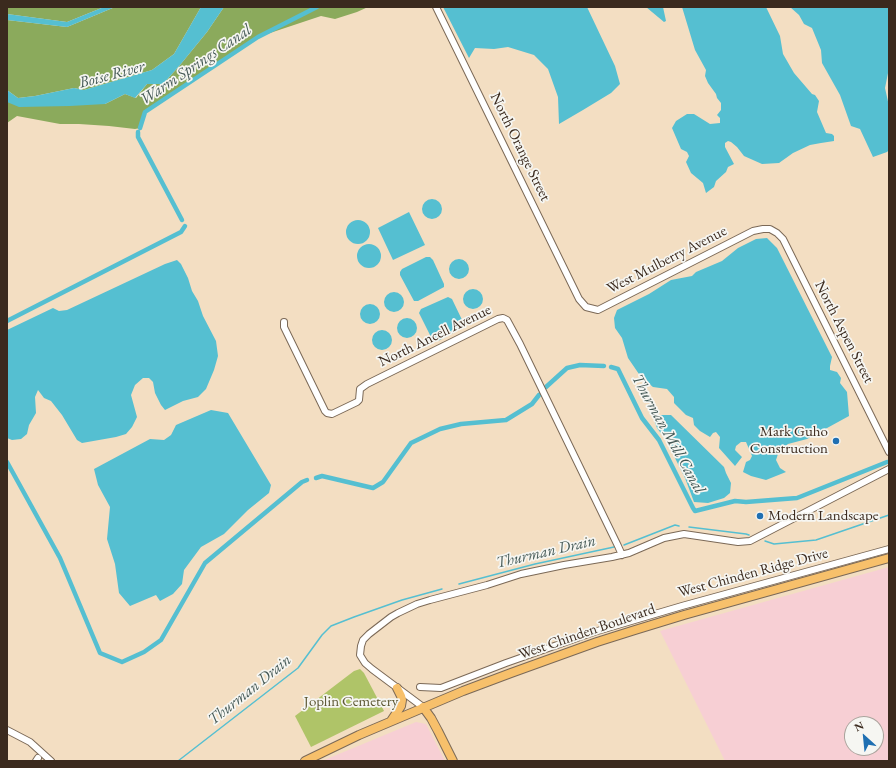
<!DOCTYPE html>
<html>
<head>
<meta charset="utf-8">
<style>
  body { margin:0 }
  #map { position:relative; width:896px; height:768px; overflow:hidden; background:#f3dec2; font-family:"EB Garamond",serif }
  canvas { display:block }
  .frame { position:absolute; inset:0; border:8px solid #3b2a1e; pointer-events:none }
  .north { position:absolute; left:844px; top:716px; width:40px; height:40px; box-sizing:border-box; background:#f6f6f2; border:1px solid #aba49d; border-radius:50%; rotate:333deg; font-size:11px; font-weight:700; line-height:16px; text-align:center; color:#3b2a1e }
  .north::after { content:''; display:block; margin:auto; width:14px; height:18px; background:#1f6fb2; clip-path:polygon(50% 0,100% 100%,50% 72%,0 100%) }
</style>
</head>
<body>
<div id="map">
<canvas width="896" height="768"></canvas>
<div class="frame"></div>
<div class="north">N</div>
</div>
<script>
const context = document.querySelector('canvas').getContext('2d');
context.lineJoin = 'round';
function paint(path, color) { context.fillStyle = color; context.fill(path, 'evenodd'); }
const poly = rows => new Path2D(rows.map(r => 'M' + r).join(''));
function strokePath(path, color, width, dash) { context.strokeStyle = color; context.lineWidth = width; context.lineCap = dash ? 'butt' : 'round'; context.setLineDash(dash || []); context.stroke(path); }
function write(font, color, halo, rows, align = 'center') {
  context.font = font + ' "EB Garamond",serif'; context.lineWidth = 3.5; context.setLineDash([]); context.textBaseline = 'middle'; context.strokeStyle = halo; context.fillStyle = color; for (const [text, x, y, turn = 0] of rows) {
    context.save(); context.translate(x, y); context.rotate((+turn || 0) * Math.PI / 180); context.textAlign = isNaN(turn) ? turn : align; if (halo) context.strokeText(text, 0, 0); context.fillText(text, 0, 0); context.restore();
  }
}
paint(poly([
  [889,567,889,761,725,761,660,631],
  [852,724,876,724,876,748,852,748],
  [416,722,426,724,445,761,322,761]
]), '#f7cfd4');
paint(poly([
  [360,669,364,673,384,711,311,747,295,716,354,671]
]), '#afc468');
paint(poly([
  [7,7,104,7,67,22,7,14],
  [115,7,201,7,174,54,152,70,84,90,74,88,35,96,18,98,7,90,7,20,67,27],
  [224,7,368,7,357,12,335,19,321,16,258,37,145,112,140,128,135,129,109,126,79,124,60,124,17,116,7,123,7,102,105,104,125,94,136,98,147,84,163,84,180,65,207,32]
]), '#8baa5c');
paint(poly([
  [104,7,115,7,67,27,7,20,7,14,67,22],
  [201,7,224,7,207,32,180,65,163,84,147,84,135,98,125,94,105,104,70,106,19,107,7,102,7,90,18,98,35,96,74,88,84,90,152,70,174,54],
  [443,7,587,7,615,66,620,84,611,93,583,110,559,124,558,97,548,69,534,55,508,47,494,49,475,48,469,58],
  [646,7,663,7,666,21,664,22],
  [682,7,766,7,780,36,783,54,794,73,812,94,815,95,819,101,817,112,826,133,832,134,834,136,834,141,821,143,810,145,793,153,779,163,762,164,744,156,737,147,731,142,728,141,725,143,725,147,734,164,728,167,726,172,716,181,714,187,706,193,703,183,691,173,686,162,689,156,687,152,681,149,672,128,676,121,687,114,694,114,710,124,720,123,720,118,717,115,721,110,721,103,717,98,716,94,708,83,705,76,706,70,695,50],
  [790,7,889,7,889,47,888,50,889,53,889,68,885,88,889,106,889,150,887,152,873,157,860,129,851,126,840,95,822,63,821,50,812,28,804,24,799,15],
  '422 209a10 10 0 1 1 20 0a10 10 0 1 1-20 0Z',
  [409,212,425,245,393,260,378,228],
  '346 232a12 12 0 1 1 24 0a12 12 0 1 1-24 0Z',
  [767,238,777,248,832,357,830,366,830,370,837,372,841,378,840,383,847,392,849,416,807,439,788,444,779,451,776,460,780,468,786,472,766,480,751,476,743,472,746,462,750,460,752,456,746,442,741,442,736,446,735,450,742,457,735,466,719,448,720,437,716,432,713,433,710,437,700,431,694,425,693,418,686,415,674,403,674,397,667,389,653,387,641,377,628,358,622,338,615,328,614,318,617,310,649,294,671,280,692,276,696,272,722,261,738,248,756,239],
  '357 256a12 12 0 1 1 24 0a12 12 0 1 1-24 0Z',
  [426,257,430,257,433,260,444,284,444,287,418,301,414,301,400,275,400,272,402,269],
  '449 269a10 10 0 1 1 20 0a10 10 0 1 1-20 0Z',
  [177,260,181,264,188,278,192,291,198,301,203,316,216,341,218,356,214,370,206,389,198,397,183,401,165,410,161,405,155,393,153,382,149,378,143,378,135,385,131,395,137,417,132,427,126,434,116,437,82,443,77,440,62,415,51,401,44,398,38,390,35,397,36,413,29,425,27,434,21,439,12,440,7,438,7,330,53,308,59,311,67,310,165,264],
  '463 299a10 10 0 1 1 20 0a10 10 0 1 1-20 0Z',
  '384 302a10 10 0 1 1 20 0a10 10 0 1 1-20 0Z',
  [448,297,452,299,464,324,464,327,438,341,434,341,432,339,419,313,421,309],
  '360 314a10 10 0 1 1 20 0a10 10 0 1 1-20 0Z',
  '397 328a10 10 0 1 1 20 0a10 10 0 1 1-20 0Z',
  '372 340a10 10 0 1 1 20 0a10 10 0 1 1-20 0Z',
  [211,410,228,413,271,485,269,493,248,510,224,534,201,547,184,570,182,584,173,594,160,601,156,595,130,606,119,593,115,564,107,539,110,507,98,485,94,469,150,439,164,440,171,435,176,425],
  [659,415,671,415,724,467,726,473,731,483,730,493,724,498,708,503,694,502,685,478,666,440,657,428,654,420]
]), '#55bfd1');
strokePath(poly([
  [689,527,746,534,749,535],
  [765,541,774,544,816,540,889,515],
  [624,545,675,525,679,526],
  [459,584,535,564,614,547],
  [178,761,298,668,322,635,331,626,354,617,402,600,442,589]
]), '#55bfd1', 1.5);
strokePath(poly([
  [140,128,145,112,258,37,317,7],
  [138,132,138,137,182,220],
  [7,321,181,232,185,226],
  [611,367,618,369,642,418,659,440,693,508,695,511,735,501,746,502,797,498,887,462],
  [546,387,567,368,580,365,604,366],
  [7,462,60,558,100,653,122,662,144,652,161,640,205,563,302,482,307,480],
  [316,478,322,476,373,488,383,482,411,443,440,429,461,424,506,420,532,404,539,395]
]), '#55bfd1', 4.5);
const minor = poly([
  [436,7,579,299,586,307,598,310,753,231,763,229,770,229,777,233,783,239,889,452],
  [284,322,284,327,325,411,327,413,332,414,357,402,359,400,360,389,367,384,498,319,503,318,507,320,520,344,618,546,622,555],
  [420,687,441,688,506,663,594,632,682,606,889,549],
  [423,707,372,669,365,663,360,655,361,646,363,640,369,634,391,617,398,613,417,604,430,600,487,585,521,574,564,565,612,557,629,553,664,538,684,534,738,542,750,541,889,469],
  [7,730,30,742,51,761],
  [36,761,38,758]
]);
const major = poly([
  [423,707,431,718,438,731,453,761],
  [391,721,401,706,402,700,401,696,397,688],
  [305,761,359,735,463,691,511,673,597,642,635,630,684,615,889,558]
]);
strokePath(minor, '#7b6957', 8);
strokePath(major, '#7b6957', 10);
strokePath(minor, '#fff', 6);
strokePath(major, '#f7c06b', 8);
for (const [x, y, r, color] of [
  [836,441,4,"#1f6fb2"],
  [760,516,4,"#1f6fb2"]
]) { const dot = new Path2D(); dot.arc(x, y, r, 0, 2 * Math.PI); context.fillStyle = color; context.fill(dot); strokePath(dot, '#f6f6f2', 1.5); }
write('15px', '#3b2a1e', '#f6f6f2', [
  ["North Orange Street",520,147,64],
  ["West Mulberry Avenue",667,260,-27],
  ["North Aspen Street",844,332,63],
  ["North Ancell Avenue",435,336,-26],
  ["West Chinden Ridge Drive",753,573,-15],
  ["West Chinden Boulevard",587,632,-19]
]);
write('15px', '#3b2a1e', '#f6f6f2', [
  ["Mark Guho",828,432],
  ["Construction",828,449],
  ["Modern Landscape",768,516,"left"]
], 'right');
write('15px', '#5e5834', '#f6f6f2', [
  ["Joplin Cemetery",351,702]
]);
write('italic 16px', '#435754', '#f6f6f2', [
  ["Warm Springs Canal",196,65,-34],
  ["Boise River",112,75,-15],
  ["Thurman Mill Canal",668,434,61],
  ["Thurman Drain",546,552,-13],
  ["Thurman Drain",250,690,-39]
]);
</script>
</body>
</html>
